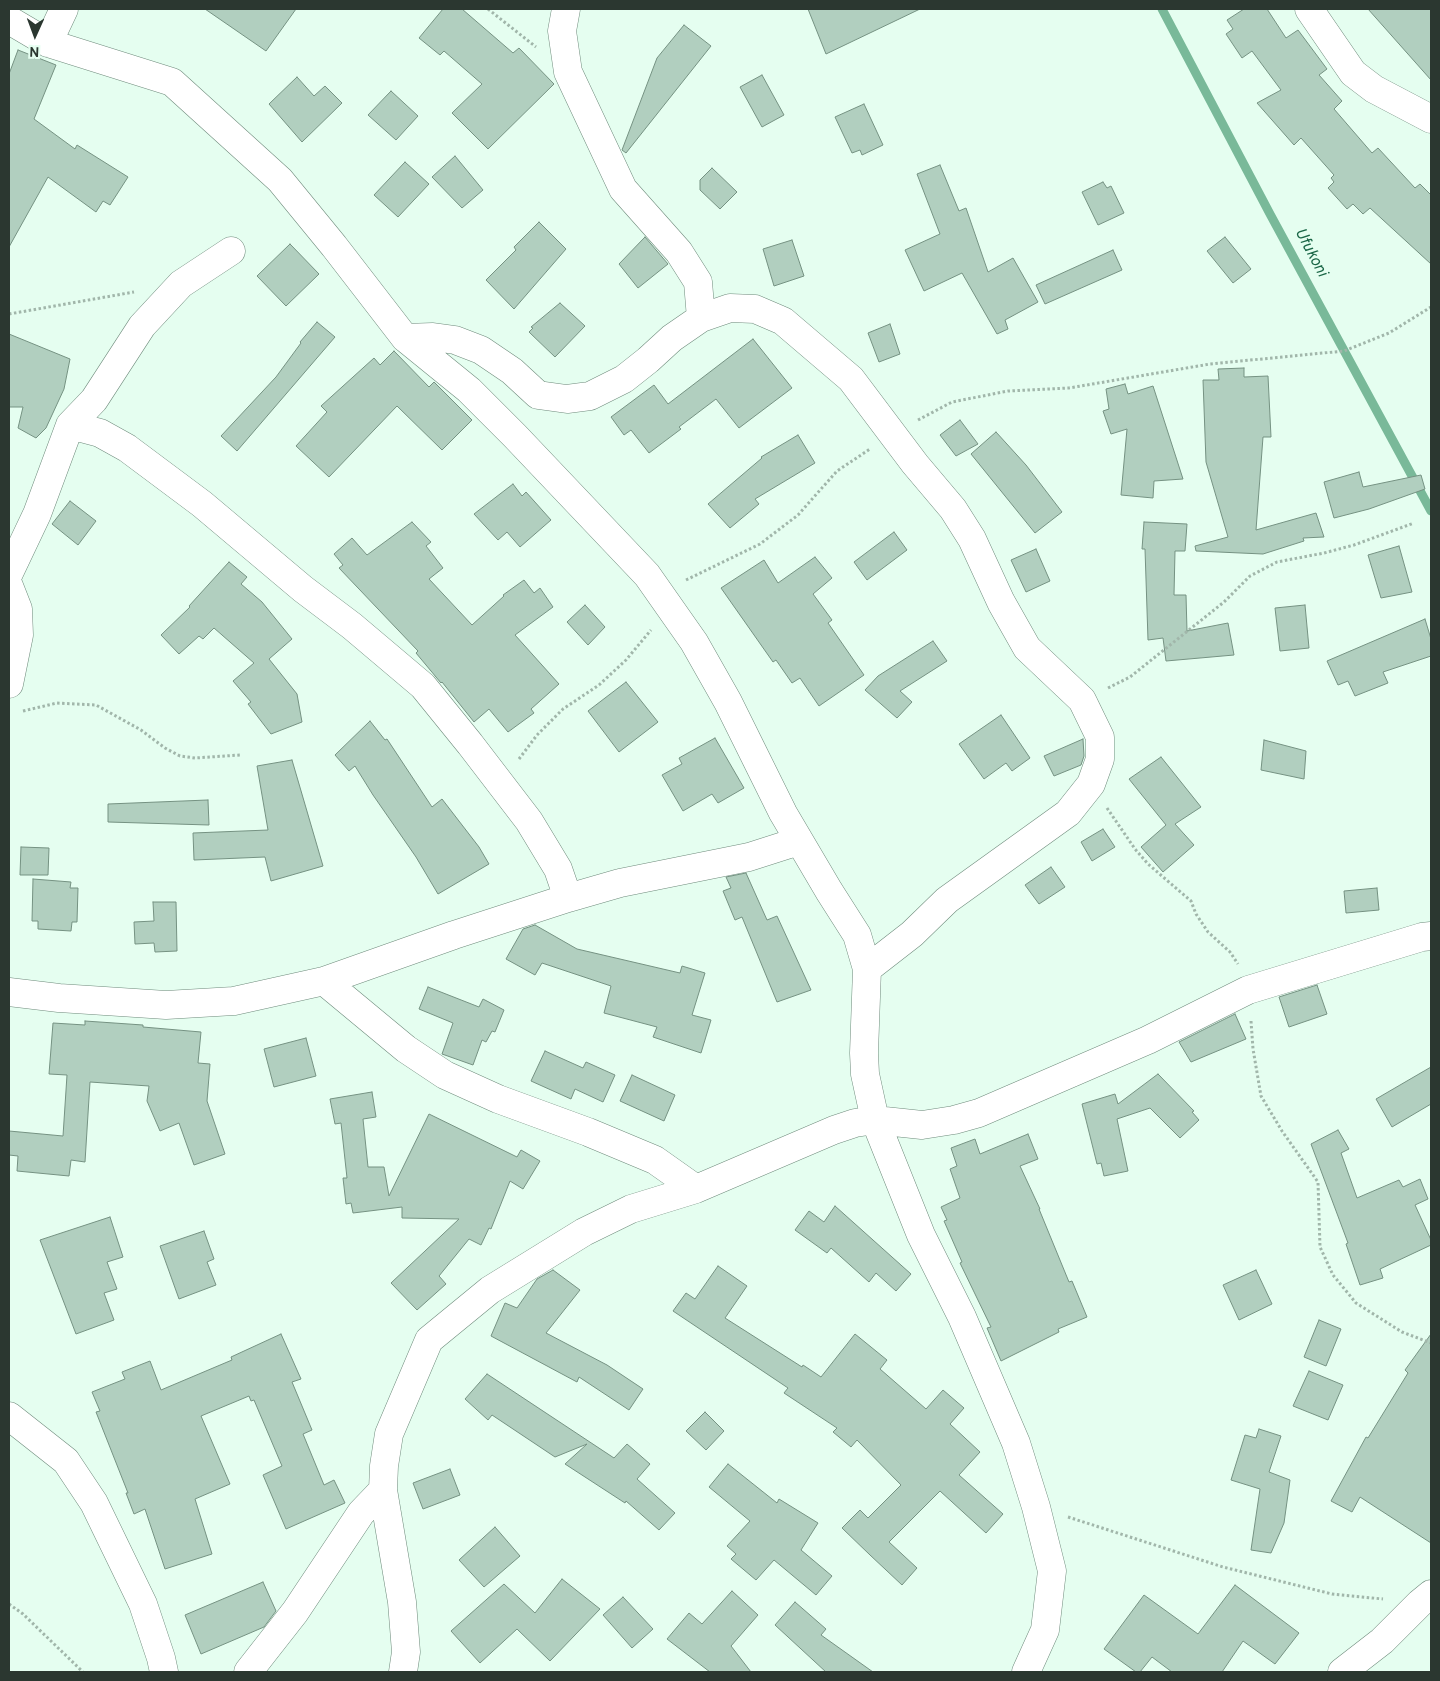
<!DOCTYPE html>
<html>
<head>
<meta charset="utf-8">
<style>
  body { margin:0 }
  #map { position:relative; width:1440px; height:1681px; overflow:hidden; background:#e5fef0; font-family:Overpass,sans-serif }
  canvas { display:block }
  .frame { position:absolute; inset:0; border:10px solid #2b3730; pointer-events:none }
  .north { position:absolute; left:10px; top:10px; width:50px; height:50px; -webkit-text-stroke:4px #e5fef0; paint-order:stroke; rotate:182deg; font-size:14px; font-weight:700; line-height:20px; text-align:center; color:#2b3730 }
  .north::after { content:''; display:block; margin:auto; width:18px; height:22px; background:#2b3730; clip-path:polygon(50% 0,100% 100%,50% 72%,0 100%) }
</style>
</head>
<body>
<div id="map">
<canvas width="1440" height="1681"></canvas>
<div class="frame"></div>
<div class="north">N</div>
</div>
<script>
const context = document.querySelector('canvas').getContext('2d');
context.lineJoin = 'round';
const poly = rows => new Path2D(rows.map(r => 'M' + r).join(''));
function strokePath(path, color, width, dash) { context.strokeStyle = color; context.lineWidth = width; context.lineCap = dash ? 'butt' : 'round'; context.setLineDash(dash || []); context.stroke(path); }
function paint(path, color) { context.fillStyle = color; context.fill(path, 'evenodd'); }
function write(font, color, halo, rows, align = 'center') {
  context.font = font + ' Overpass,sans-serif'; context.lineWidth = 4.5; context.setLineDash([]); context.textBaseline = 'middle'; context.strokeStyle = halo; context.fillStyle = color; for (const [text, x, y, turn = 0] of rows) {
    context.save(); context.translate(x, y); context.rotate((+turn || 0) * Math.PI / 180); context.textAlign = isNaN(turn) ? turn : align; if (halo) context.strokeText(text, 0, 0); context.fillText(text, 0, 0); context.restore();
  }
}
strokePath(poly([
  [1162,9,1270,214,1431,511]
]), '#79b999', 9);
const building = poly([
  [205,9,296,9,266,51,205,9],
  [443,9,462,9,513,53,519,48,554,84,488,149,452,113,482,84,444,51,440,55,419,38,443,9],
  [808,9,920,9,826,54,808,9],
  [1244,9,1267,9,1286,38,1298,30,1327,69,1319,75,1342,101,1334,109,1372,153,1378,148,1415,188,1420,184,1431,195,1431,264,1370,208,1363,214,1353,204,1347,209,1328,188,1334,182,1331,178,1334,175,1301,138,1294,145,1257,103,1281,90,1252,51,1242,58,1226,34,1233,29,1227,20,1244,9],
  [1368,9,1431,9,1431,80,1368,9],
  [684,25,711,46,626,153,622,150,657,58,684,25],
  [18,50,56,65,34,119,75,149,77,145,128,177,110,205,103,201,96,212,48,177,9,247,9,74,18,50],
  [762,75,784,115,762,127,740,87,762,75],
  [297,77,314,96,325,86,342,103,302,142,269,104,297,77],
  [391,91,418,116,396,140,368,115,391,91],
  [864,104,883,145,862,155,860,150,852,153,835,117,864,104],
  [455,156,483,190,462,208,432,177,455,156],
  [405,162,429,184,398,217,374,195,405,162],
  [940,165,959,211,966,208,988,272,1013,258,1038,302,1005,320,1008,329,997,334,962,273,924,291,905,250,940,234,917,174,940,165],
  [712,168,737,192,720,209,700,190,700,180,712,168],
  [1103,182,1107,188,1111,186,1124,213,1098,225,1082,192,1103,182],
  [539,222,566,249,514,309,486,280,516,250,514,247,539,222],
  [645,237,668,264,638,288,619,264,645,237],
  [1225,237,1251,269,1233,283,1207,251,1225,237],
  [792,240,804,276,774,286,763,249,792,240],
  [290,244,319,274,286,306,257,276,290,244],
  [1113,250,1122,270,1045,304,1036,285,1113,250],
  [560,303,585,326,555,357,529,332,533,328,531,327,560,303],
  [317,322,335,337,237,451,221,436,276,377,301,343,300,342,317,322],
  [890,324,900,354,879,362,868,333,890,324],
  [9,334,70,359,64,389,46,428,36,438,18,428,23,407,9,407,9,334],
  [753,339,792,388,739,428,716,399,679,427,681,429,649,453,631,430,624,435,611,417,654,385,668,404,753,339],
  [394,351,429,387,434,382,472,420,442,450,397,406,329,477,296,446,327,412,321,406,374,358,380,365,394,351],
  [1244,368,1244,377,1268,376,1271,437,1263,437,1256,530,1316,513,1324,537,1303,538,1304,541,1263,554,1196,551,1195,546,1228,537,1206,462,1203,380,1219,380,1218,369,1244,368],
  [1125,384,1128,394,1153,386,1183,479,1154,481,1153,498,1121,495,1127,429,1111,434,1103,411,1109,409,1106,389,1125,384],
  [960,420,978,444,956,456,940,435,960,420],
  [996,432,1026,465,1062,512,1035,533,971,454,996,432],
  [798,435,815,463,755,499,759,504,730,528,708,504,762,458,761,457,798,435],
  [1359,472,1363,487,1421,475,1425,489,1369,509,1334,518,1324,482,1359,472],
  [513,484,522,496,526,492,551,520,520,547,507,532,498,540,474,514,513,484],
  [70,501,96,521,78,545,52,524,70,501],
  [412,522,431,542,426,546,443,568,429,579,472,625,504,596,503,595,524,580,534,593,540,588,553,607,515,635,559,684,531,709,534,713,508,732,489,709,474,722,442,682,441,683,416,653,418,651,339,568,343,565,334,554,352,538,367,555,412,522],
  [1144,522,1187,524,1185,551,1175,551,1174,595,1186,595,1187,631,1228,623,1234,655,1166,661,1163,638,1148,640,1145,549,1142,549,1144,522],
  [894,532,907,550,867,580,854,562,894,532],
  [1399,546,1412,592,1381,598,1368,555,1399,546],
  [1036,549,1050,581,1026,592,1011,560,1036,549],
  [815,557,832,578,813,594,832,620,828,623,864,675,819,706,800,678,792,683,776,660,773,662,721,588,764,560,778,583,815,557],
  [229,562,247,577,241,584,262,602,292,639,269,659,297,694,302,722,271,734,248,704,251,702,233,681,254,663,214,628,203,639,199,636,179,654,161,635,190,607,189,606,229,562],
  [585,605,605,627,588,645,567,622,585,605],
  [1305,605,1309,648,1280,651,1275,608,1305,605],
  [1425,619,1431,639,1431,656,1383,672,1388,683,1355,696,1348,681,1338,685,1327,661,1425,619],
  [933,641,947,661,900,691,912,702,897,718,865,690,878,676,933,641],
  [626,682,658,722,619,752,588,711,626,682],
  [1001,715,1030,758,1012,771,1006,763,984,779,959,744,1001,715],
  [370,721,385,740,387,739,432,807,442,799,479,847,489,864,438,894,416,857,373,795,355,766,349,771,335,755,370,721],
  [715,738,744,788,718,803,712,794,683,811,662,775,682,764,679,758,715,738],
  [1083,739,1084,756,1081,765,1054,776,1044,756,1083,739],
  [1264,740,1306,751,1304,779,1261,770,1264,740],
  [1161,757,1201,807,1175,824,1194,845,1163,872,1141,847,1166,825,1129,779,1161,757],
  [292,760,323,866,271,881,265,857,194,860,193,833,268,830,257,766,292,760],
  [208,800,209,825,108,822,108,804,208,800],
  [1103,829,1115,847,1092,861,1081,842,1103,829],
  [21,847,49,848,48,875,20,875,21,847],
  [1051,867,1065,887,1039,904,1025,885,1051,867],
  [746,873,767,920,777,916,811,990,777,1002,742,917,735,920,723,891,731,888,726,877,746,873],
  [33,879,71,882,70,888,78,888,77,922,72,922,71,931,38,929,38,921,32,921,33,879],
  [1377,888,1379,910,1346,913,1344,891,1377,888],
  [153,902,176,902,177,951,155,952,154,943,135,944,134,922,154,921,153,902],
  [535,925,577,949,680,973,682,966,705,973,692,1015,711,1020,701,1053,653,1037,657,1027,604,1013,611,986,542,963,535,975,506,959,523,929,535,925],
  [1317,985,1327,1014,1289,1027,1279,997,1317,985],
  [428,987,479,1007,483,999,504,1010,495,1032,492,1031,486,1042,482,1040,473,1065,442,1054,453,1023,419,1009,428,987],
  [1235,1014,1246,1039,1191,1062,1179,1042,1235,1014],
  [85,1021,143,1025,143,1027,201,1032,198,1063,210,1064,207,1101,225,1154,194,1165,179,1123,160,1131,147,1101,149,1086,90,1082,85,1162,71,1160,69,1176,17,1171,18,1156,9,1155,9,1131,63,1136,67,1075,49,1074,53,1023,85,1025,85,1021],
  [306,1038,316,1076,274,1087,264,1049,306,1038],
  [545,1051,583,1068,586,1062,615,1075,603,1102,575,1089,571,1099,531,1081,545,1051],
  [1431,1067,1431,1104,1392,1127,1376,1099,1431,1067],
  [1158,1074,1194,1111,1192,1112,1199,1120,1180,1138,1150,1108,1117,1119,1128,1171,1104,1176,1101,1163,1097,1164,1082,1104,1115,1094,1118,1104,1158,1074],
  [632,1075,675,1095,664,1121,620,1101,632,1075],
  [372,1092,376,1117,363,1119,368,1167,384,1167,389,1196,429,1114,517,1157,521,1150,540,1161,523,1189,510,1181,491,1229,489,1228,481,1245,469,1239,439,1276,446,1284,417,1310,391,1283,459,1219,402,1218,402,1207,353,1213,351,1203,346,1204,343,1178,347,1178,341,1123,335,1124,330,1099,372,1092],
  [1338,1130,1349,1149,1341,1153,1357,1198,1399,1180,1403,1187,1420,1179,1428,1199,1415,1205,1431,1240,1431,1245,1380,1269,1383,1278,1360,1285,1346,1244,1348,1243,1311,1144,1338,1130],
  [1028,1134,1038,1159,1020,1166,1040,1209,1039,1209,1069,1282,1072,1281,1087,1317,1058,1329,1059,1332,1001,1361,987,1328,991,1327,960,1263,962,1262,944,1221,947,1220,941,1207,960,1198,950,1169,957,1166,951,1148,975,1139,980,1154,1028,1134],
  [835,1206,911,1274,896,1291,876,1273,869,1282,831,1248,827,1253,795,1230,809,1211,824,1222,835,1206],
  [110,1217,123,1257,107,1262,117,1289,104,1293,114,1320,76,1334,40,1240,110,1217],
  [204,1231,214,1259,207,1262,216,1285,179,1299,160,1246,204,1231],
  [718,1266,747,1286,725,1318,802,1367,803,1365,821,1377,855,1334,887,1360,880,1369,926,1409,943,1390,964,1408,950,1424,980,1452,959,1475,1003,1514,986,1533,940,1491,889,1542,917,1568,902,1585,870,1555,842,1528,860,1510,868,1518,901,1485,857,1440,851,1447,833,1432,837,1428,784,1393,788,1388,673,1311,686,1293,695,1299,718,1266],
  [553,1270,580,1290,546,1333,607,1365,643,1389,629,1410,579,1377,577,1382,491,1336,505,1303,517,1308,537,1279,553,1270],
  [1256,1270,1272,1304,1239,1320,1223,1285,1256,1270],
  [1319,1320,1341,1329,1326,1366,1304,1357,1319,1320],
  [281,1334,301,1379,292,1382,312,1430,303,1434,324,1485,334,1480,345,1503,286,1529,263,1475,282,1466,254,1400,251,1401,249,1396,201,1416,230,1484,195,1499,212,1554,165,1569,145,1509,134,1514,126,1493,128,1493,96,1412,100,1411,92,1392,125,1379,122,1372,150,1361,161,1390,232,1360,231,1357,281,1334],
  [1431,1334,1431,1543,1360,1497,1352,1512,1331,1501,1366,1437,1368,1438,1408,1373,1405,1370,1431,1334],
  [1309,1371,1343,1385,1328,1420,1293,1406,1309,1371],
  [487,1374,614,1458,627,1444,650,1464,637,1479,675,1513,659,1530,626,1501,625,1503,565,1464,587,1444,555,1457,492,1415,488,1420,465,1399,487,1374],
  [705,1412,724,1431,706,1450,686,1431,705,1412],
  [1259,1429,1281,1436,1269,1472,1290,1480,1284,1523,1271,1553,1251,1550,1260,1489,1231,1480,1245,1435,1256,1438,1259,1429],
  [728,1464,777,1503,779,1499,818,1523,801,1550,832,1576,816,1595,774,1560,756,1580,731,1559,736,1554,727,1546,750,1521,709,1487,728,1464],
  [450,1469,460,1495,423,1509,413,1483,450,1469],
  [495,1527,520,1556,484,1587,459,1560,495,1527],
  [562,1579,600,1609,550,1661,517,1629,480,1663,451,1631,504,1584,535,1613,562,1579],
  [263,1582,276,1611,264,1627,201,1654,185,1615,263,1582],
  [1235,1585,1299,1633,1275,1664,1243,1641,1222,1672,1172,1672,1152,1657,1140,1672,1136,1672,1104,1649,1144,1595,1198,1634,1235,1585],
  [732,1591,758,1615,731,1646,751,1672,710,1672,667,1639,689,1613,702,1624,732,1591],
  [623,1597,653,1629,632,1648,603,1615,623,1597],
  [795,1602,826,1629,821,1635,873,1672,826,1672,775,1625,795,1602]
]);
paint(building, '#b1cfbf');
strokePath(building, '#759282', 1);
const minor = poly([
  [566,9,562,31,568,72,623,189,679,252,698,282,701,318],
  [1309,9,1353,73,1374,89,1431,119],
  [9,20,48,43,172,82,280,180,334,246,405,338,469,390,515,436,647,575,694,642,728,702,783,813,829,891,857,935,867,969,864,1053,865,1074,875,1120,921,1235,962,1317,1016,1443,1036,1507,1052,1571,1045,1630,1026,1672],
  [48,43,64,9],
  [405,338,433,337,455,340,481,350,512,371,538,395,567,399,590,396,624,379,648,360,672,338,701,318,730,308,755,309,783,321,851,379,915,464,953,509,972,539,1001,602,1027,648,1082,700,1100,737,1100,759,1091,784,1068,813,947,900,912,934,867,969],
  [70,425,100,433,127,448,202,504,303,589,352,626,423,686,470,744,529,821,558,869,568,898],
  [9,573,37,514,70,425,94,400,142,326,181,284,231,251],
  [9,586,18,609,19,635,9,684],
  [324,981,406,1049,445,1075,498,1099,588,1132,655,1160,696,1189],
  [9,992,59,998,166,1005,234,1001,324,981,454,935,568,898,620,883,749,857,799,841],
  [9,1416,66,1461,94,1503,143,1604,161,1658,164,1672],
  [248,1672,295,1612,361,1513,383,1490],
  [403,1672,406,1652,402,1602,383,1490,384,1466,389,1434,429,1340,490,1290,584,1232,631,1209,696,1189,834,1130,855,1123,875,1120,922,1125,954,1120,979,1113,1148,1040,1248,990,1422,937,1431,936],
  [1342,1672,1382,1641,1420,1603,1431,1594]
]);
strokePath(minor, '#6f8b7c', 29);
strokePath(poly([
  [488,9,536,47],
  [9,314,134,292],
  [918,420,952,402,1008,391,1069,388,1210,364,1344,351,1389,333,1431,307],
  [686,580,760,544,798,515,837,471,870,449],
  [1108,688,1130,677,1224,602,1250,576,1277,562,1324,553,1354,545,1414,523],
  [23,711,57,703,96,705,141,730,165,748,180,756,195,758,240,755],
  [519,759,537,735,563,709,599,685,626,660,651,630],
  [1107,808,1135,849,1148,864,1191,901,1196,914,1208,932,1230,952,1238,964],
  [1251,1021,1253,1049,1261,1096,1282,1131,1318,1182,1320,1247,1333,1275,1356,1303,1402,1332,1431,1343],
  [1068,1517,1223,1567,1332,1594,1383,1599],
  [9,1604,23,1614,83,1672]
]), '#a1b6aa', 3, [2.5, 2.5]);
strokePath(minor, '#fff', 28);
write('italic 16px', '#1b6747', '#e5fef0', [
  ["Ufukoni",1310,253,62]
]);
</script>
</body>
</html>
